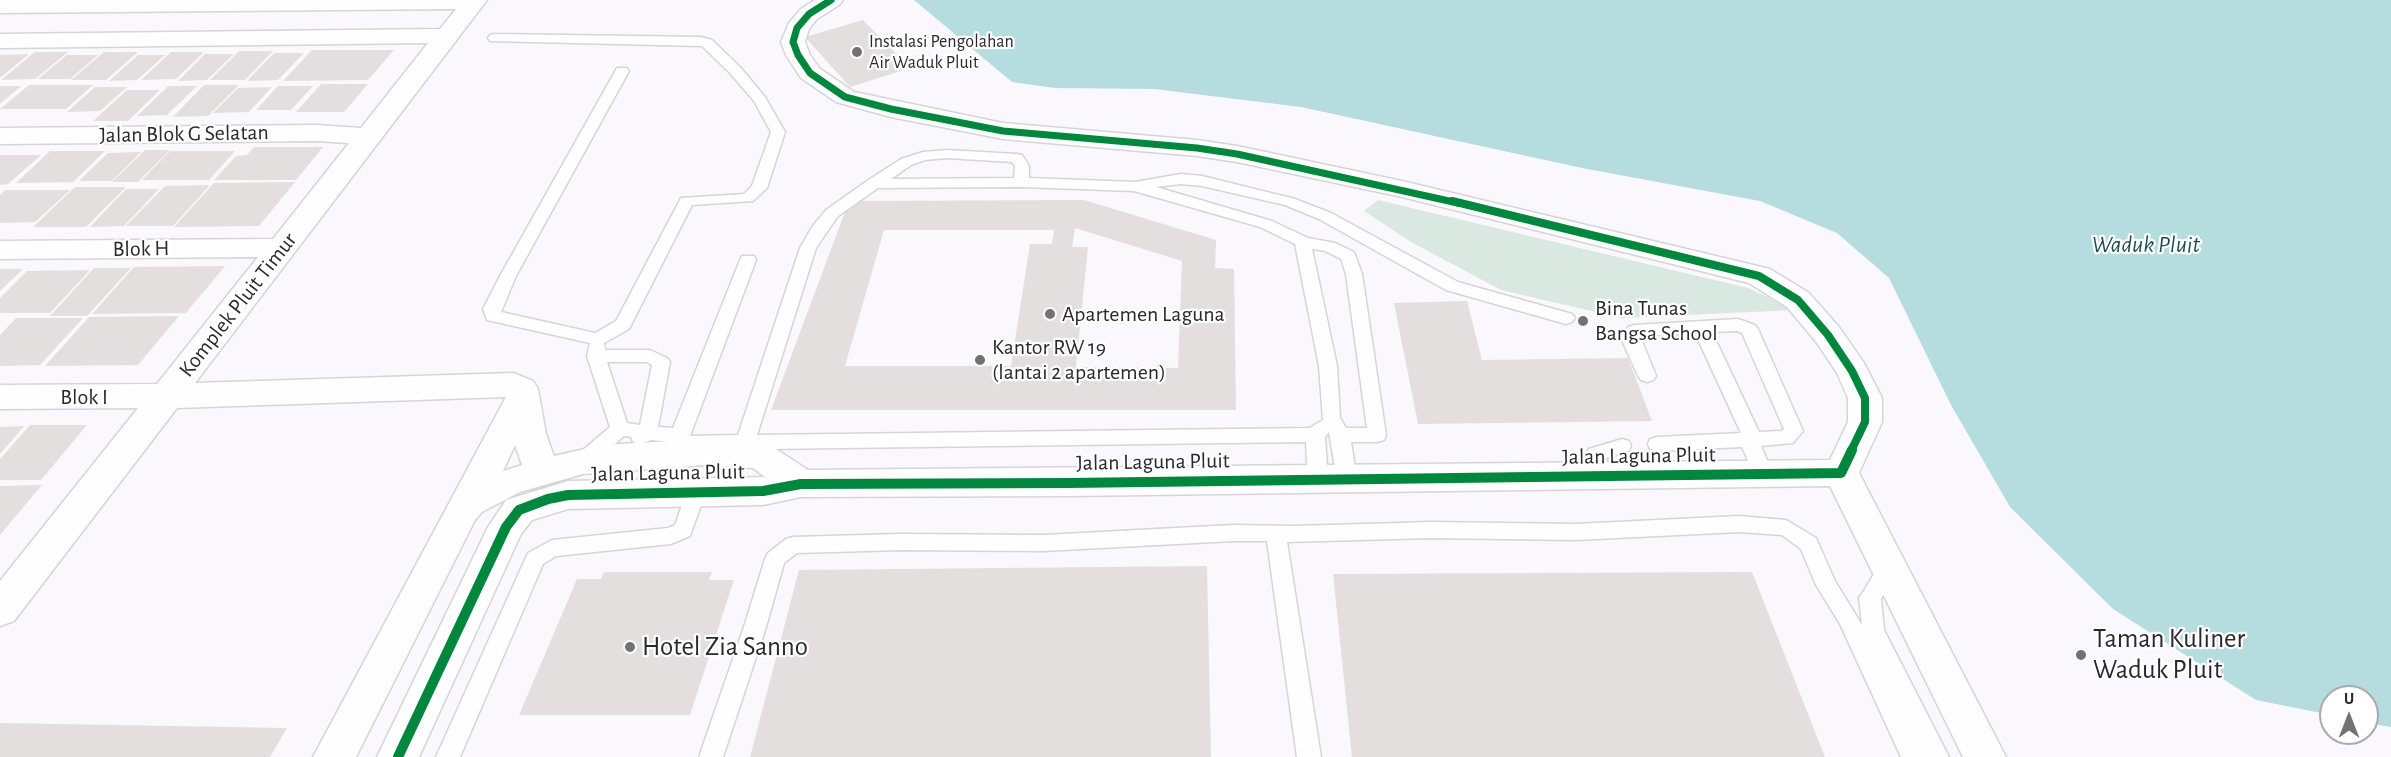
<!DOCTYPE html>
<html>
<head>
<meta charset="utf-8">
<style>
  body { margin:0 }
  #map { position:relative; width:2391px; height:757px; overflow:hidden; background:#faf8fd; font-family:"Alegreya Sans",sans-serif }
  canvas { display:block }
  .north { position:absolute; left:2319px; top:685px; width:60px; height:60px; box-sizing:border-box; background:#fff; border:2px solid #aaa9ab; border-radius:50%; rotate:0deg; font-size:16px; font-weight:700; line-height:24px; text-align:center; color:#2a282e }
  .north::after { content:''; display:block; margin:auto; width:21px; height:27px; background:#737176; clip-path:polygon(50% 0,100% 100%,50% 72%,0 100%) }
</style>
</head>
<body>
<div id="map">
<canvas width="2391" height="757"></canvas>
<div class="north">U</div>
</div>
<script>
const context = document.querySelector('canvas').getContext('2d');
context.lineJoin = 'round';
function paint(path, color) { context.fillStyle = color; context.fill(path, 'evenodd'); }
const poly = rows => new Path2D(rows.map(r => 'M' + r).join(''));
function strokePath(path, color, width, dash) { context.strokeStyle = color; context.lineWidth = width; context.lineCap = dash ? 'butt' : 'round'; context.setLineDash(dash || []); context.stroke(path); }
function write(font, color, halo, rows, align = 'center') {
  context.font = font + ' "Alegreya Sans",sans-serif'; context.lineWidth = 4.5; context.setLineDash([]); context.textBaseline = 'middle'; context.strokeStyle = halo; context.fillStyle = color; for (const [text, x, y, turn = 0] of rows) {
    context.save(); context.translate(x, y); context.rotate((+turn || 0) * Math.PI / 180); context.textAlign = isNaN(turn) ? turn : align; if (halo) context.strokeText(text, 0, 0); context.fillText(text, 0, 0); context.restore();
  }
}
paint(poly([
  [1378,200,1748,288,1795,310,1621,318,1501,290,1411,242,1364,211]
]), '#d9e9e1');
paint(poly([
  [914,0,2391,0,2391,727,2367,723,2367,697,2331,697,2331,715,2256,700,2113,609,2010,507,1951,405,1889,278,1837,233,1760,201,1582,168,1301,107,1154,89,1055,88,1012,82]
]), '#b5dcdf');
paint(poly([
  [863,20,910,68,850,87,805,37],
  [312,50,394,50,368,80,283,81],
  [239,51,273,51,245,80,210,80],
  [35,52,68,52,35,79,1,80],
  [104,52,138,52,106,80,71,80],
  [171,52,204,52,176,79,141,80],
  [274,53,304,53,278,80,247,81],
  [29,54,0,78,0,55],
  [205,54,234,54,207,80,178,81],
  [67,55,98,55,70,79,38,79],
  [138,55,165,55,137,80,109,81],
  [321,84,368,84,344,112,296,112],
  [29,85,93,85,66,109,0,109],
  [204,85,239,85,208,116,173,117],
  [0,86,21,86,0,104],
  [168,86,197,86,167,115,137,116],
  [278,86,313,86,291,110,256,110],
  [95,87,127,87,100,111,67,112],
  [272,87,249,112,213,113,238,88],
  [127,90,160,90,128,121,93,121],
  [254,147,323,147,296,180,214,180,236,156,247,155],
  [145,150,170,150,138,182,112,182],
  [50,151,105,151,73,182,16,183],
  [170,151,235,151,209,180,142,180],
  [141,152,112,181,79,181,108,153],
  [0,155,41,155,8,184,0,185],
  [295,182,259,226,174,227,214,183],
  [210,185,173,226,126,226,165,186],
  [75,187,126,187,86,227,33,227],
  [126,189,159,189,124,226,90,227],
  [5,190,70,190,35,222,0,223,0,195],
  [1084,200,1216,240,1215,268,1234,269,1236,410,771,410,849,201],
  [1075,228,1182,261,1178,368,1076,367,1088,247,1072,247],
  [884,230,1054,230,1052,244,1030,244,1011,366,845,366],
  [225,266,186,313,92,314,134,267],
  [94,268,131,268,87,316,50,316],
  [0,269,23,269,0,291],
  [90,270,50,313,0,313,0,298,27,271],
  [1467,301,1482,360,1628,358,1652,421,1418,424,1394,303],
  [179,316,138,365,45,366,89,317],
  [16,318,83,318,40,365,0,366,0,335],
  [30,425,87,425,41,480,0,480,0,459],
  [24,426,0,454,0,427],
  [42,485,0,535,0,486],
  [1207,566,1211,757,750,757,799,570],
  [604,572,712,572,709,580,734,580,690,715,519,715,577,579,601,579],
  [1752,572,1825,757,1352,757,1333,574],
  [0,723,287,728,270,757,0,757]
]), '#e3dfdf');
const lane = poly([
  [495,34,701,37,712,40,740,67,765,97,785,132,767,188,753,201,692,205,629,329,604,343,605,350,650,350,667,358,670,362,658,427,673,428,740,260,742,256,754,256,756,260,690,436,738,435,800,248,812,227,826,210,867,181,901,159,923,152,947,150,1017,154,1022,155,1029,166,1029,178,1135,182,1181,174,1202,176,1295,199,1331,213,1458,282,1572,314,1575,318,1572,322,1566,324,1446,290,1319,219,1285,205,1202,186,1181,184,1156,187,1272,221,1308,238,1335,243,1354,252,1362,274,1386,435,1384,440,1377,442,1351,442,1357,480,1354,485,1347,487,1340,485,1337,480,1329,432,1325,437,1328,480,1325,485,1318,487,1311,485,1308,480,1306,442,687,450,672,442,651,440,640,444,633,442,631,437,624,436,590,466,583,468,576,466,573,461,576,456,610,427,587,356,590,343,487,320,483,309,500,276,617,68,627,68,629,71,516,276,501,312,595,333,616,321,681,198,744,194,752,186,771,132,754,101,730,73,702,46,490,41,488,38,490,35,495,34],
  [947,158,1012,162,1015,166,1014,178,891,179,911,165,925,160,947,158],
  [1021,187,1134,191,1260,227,1295,244,1319,366,1323,420,1310,428,757,435,816,248,838,216,878,188,1021,187],
  [1312,249,1325,251,1341,259,1346,274,1367,428,1346,428,1340,418,1337,366,1312,249],
  [607,362,647,362,652,365,640,425,627,423,607,362],
  [1738,319,1755,325,1758,329,1803,431,1793,443,1761,446,1773,474,1770,479,1763,481,1756,479,1742,447,1657,451,1650,449,1648,444,1650,439,1657,437,1741,433,1695,333,1640,336,1656,376,1653,380,1647,382,1641,380,1638,376,1621,338,1628,327,1634,325,1738,319],
  [1737,331,1742,333,1784,429,1781,431,1759,432,1712,332,1737,331],
  [1622,439,1629,441,1631,446,1629,451,1606,458,1609,476,1606,481,1599,483,1592,481,1586,454,1589,449,1622,439],
  [696,484,703,486,706,491,690,536,671,544,556,556,543,564,460,757,436,757,528,553,552,540,668,528,675,525,689,486,696,484],
  [1739,516,1786,520,1816,538,1835,581,1862,625,1859,598,1863,592,1882,561,1889,559,1896,561,1899,567,1881,599,1884,630,1949,757,1925,757,1921,749,1925,757,1901,757,1840,624,1816,585,1801,549,1782,535,1739,532,1576,540,1431,538,1287,542,1321,757,1297,757,1267,541,1233,541,1044,551,901,550,797,553,784,563,766,627,723,757,699,757,744,627,765,559,768,553,786,539,793,537,901,534,1044,535,1233,525,1296,526,1431,522,1576,524,1739,516]
]);
const street = poly([
  [0,0,487,0,195,383,513,373,533,381,538,389,546,434,554,456,602,445,706,439,761,443,773,447,808,470,1830,460,1848,422,1848,398,1837,373,1817,343,1787,307,1749,283,1402,197,1237,162,1197,156,1003,139,891,117,836,102,801,78,786,55,781,42,789,23,801,9,815,0,843,0,839,5,817,19,809,29,805,42,810,55,819,68,854,92,1003,123,1197,140,1237,146,1402,181,1770,269,1809,293,1839,327,1864,363,1882,398,1882,422,1859,473,2006,757,1963,757,1830,486,1069,496,801,497,763,505,568,509,532,520,521,534,419,757,377,757,488,527,506,500,568,481,765,477,753,468,706,465,583,474,520,492,482,512,475,520,356,757,313,757,506,397,177,408,14,621,0,626,0,581,138,408,0,409,0,385,157,384,258,257,0,259,0,241,273,239,349,143,317,141,0,144,0,128,317,125,361,128,428,43,0,48,0,34,440,29,456,9,0,13,0,0],
  [515,445,522,465,503,471,515,445]
]);
strokePath(lane, '#d6d4d9', 3);
strokePath(street, '#d6d4d9', 3);
paint(lane, '#fefeff');
paint(street, '#fefeff');
strokePath(poly([
  [831,0,809,14,797,28,793,42,798,55,810,73,845,97,891,109,1003,131,1197,148,1237,154,1458,203]
]), '#00873e', 7);
strokePath(poly([
  [1452,201,1759,276,1798,300,1828,335,1852,371,1865,398,1865,422,1851,451]
]), '#00873e', 8);
strokePath(poly([
  [398,757,506,527,519,510,548,499,568,495,763,491,801,484,1069,483,1841,473,1852,450]
]), '#00873e', 10);
for (const [x, y, r, color] of [
  [857,52,6,"#737176"],
  [1050,314,6,"#737176"],
  [1583,321,6,"#737176"],
  [980,360,6,"#737176"],
  [630,647,6,"#737176"],
  [2081,655,6,"#737176"]
]) { const dot = new Path2D(); dot.arc(x, y, r, 0, 2 * Math.PI); context.fillStyle = color; context.fill(dot); strokePath(dot, '#fff', 2); }
write('18px', '#2a282e', '#fff', [
  ["Instalasi Pengolahan",869,42],
  ["Air Waduk Pluit",869,63]
], 'left');
write('22px', '#2a282e', '#fff', [
  ["Jalan Blok G Selatan",184,134,-1],
  ["Blok H",141,249,-1],
  ["Komplek Pluit Timur",238,305,-52],
  ["Blok I",84,397],
  ["Jalan Laguna Pluit",1639,456,-1],
  ["Jalan Laguna Pluit",1153,462,-1],
  ["Jalan Laguna Pluit",668,473,-1]
]);
write('22px', '#2a282e', '#fff', [
  ["Bina Tunas",1595,308],
  ["Bangsa School",1595,333],
  ["Apartemen Laguna",1062,314],
  ["Kantor RW 19",992,347],
  ["(lantai 2 apartemen)",992,372]
], 'left');
write('italic 24px', '#1d4f51', '#fff', [
  ["Waduk Pluit",2146,245]
]);
write('27px', '#2a282e', '#fff', [
  ["Taman Kuliner",2093,639],
  ["Waduk Pluit",2093,670],
  ["Hotel Zia Sanno",642,647]
], 'left');
</script>
</body>
</html>
